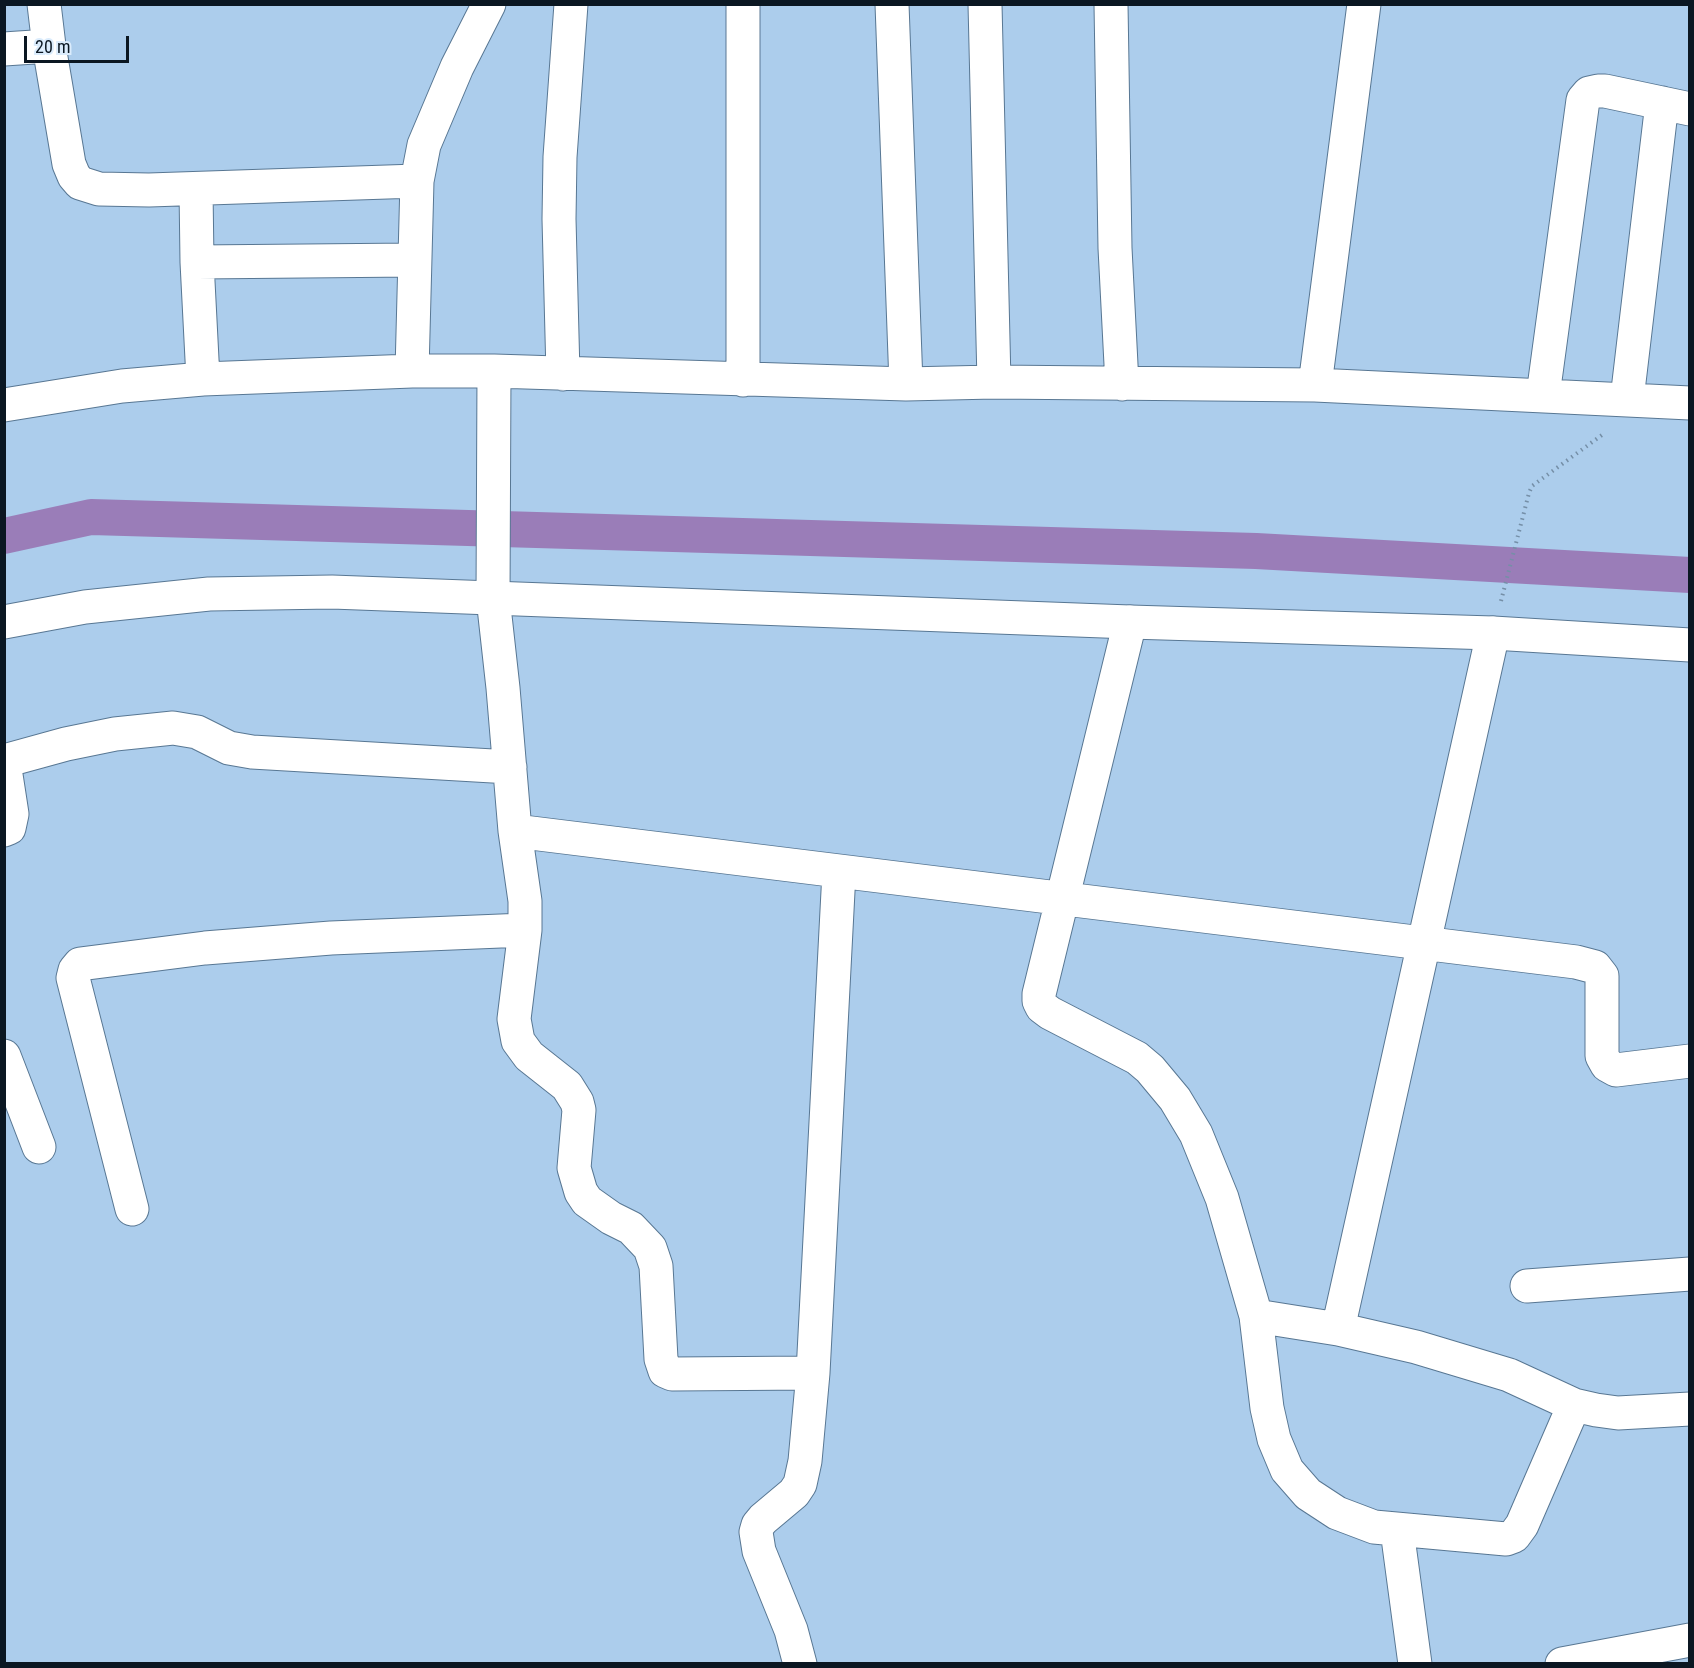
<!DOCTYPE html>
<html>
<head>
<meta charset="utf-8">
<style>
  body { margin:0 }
  #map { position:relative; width:1694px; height:1668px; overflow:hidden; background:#accdec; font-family:"Roboto Condensed",sans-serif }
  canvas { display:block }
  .frame { position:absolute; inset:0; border:6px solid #0b1722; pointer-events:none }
  .scale { position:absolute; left:24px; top:36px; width:105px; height:27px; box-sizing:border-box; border:3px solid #0b1722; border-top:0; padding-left:8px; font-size:18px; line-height:21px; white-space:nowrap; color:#0b1722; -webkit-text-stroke:4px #dbecfc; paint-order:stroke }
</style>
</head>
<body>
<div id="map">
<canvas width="1694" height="1668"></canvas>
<div class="frame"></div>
<div class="scale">20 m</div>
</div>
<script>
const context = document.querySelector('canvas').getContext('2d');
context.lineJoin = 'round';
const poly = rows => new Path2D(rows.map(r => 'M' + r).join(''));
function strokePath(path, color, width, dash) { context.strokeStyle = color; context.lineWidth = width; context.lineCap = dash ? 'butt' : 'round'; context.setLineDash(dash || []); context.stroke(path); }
strokePath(poly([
  [4,536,91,517,1256,551,1690,575]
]), '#9a7db8', 36);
const minor = poly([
  [44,4,49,46,69,164,74,176,80,183,99,189,149,190,417,181],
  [743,4,743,380],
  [892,4,906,384],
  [985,4,994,382],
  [1111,4,1115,248,1122,384],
  [4,49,49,46],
  [196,189,197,262,203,379],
  [197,262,413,260],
  [412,371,417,181,424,145,457,67,489,4],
  [494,371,493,598,503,688,515,831,525,901,525,930,514,1019,518,1041,529,1056,567,1086,577,1102,579,1110,574,1168,581,1192,587,1201,611,1218,631,1228,650,1248,656,1266,661,1359,665,1371,672,1374,813,1373],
  [563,374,559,219,560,157,571,4],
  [1315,385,1364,4],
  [1543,395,1583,100,1589,93,1598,91,1605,91,1690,109],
  [1627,399,1662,103],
  [4,405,122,386,203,379,412,371,494,371,906,384,994,382,1315,385,1690,403],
  [1130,622,1039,994,1039,1001,1042,1007,1050,1013,1137,1058,1150,1069,1175,1099,1196,1134,1222,1198,1256,1316,1267,1408,1274,1439,1287,1470,1308,1494,1337,1513,1374,1527,1506,1539,1514,1536,1522,1525,1574,1405],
  [4,761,66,744,115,734,173,728,197,732,229,748,252,752,510,767],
  [4,762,12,814,9,828,4,830],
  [515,831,1576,962,1595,967,1602,976,1602,1056,1607,1065,1616,1070,1690,1061],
  [4,1056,39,1147],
  [132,1209,73,978,75,970,80,964,205,948,331,938,525,930],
  [1527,1286,1690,1274],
  [1256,1316,1338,1329,1416,1347,1509,1375,1574,1405,1596,1410,1618,1413,1690,1409],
  [1338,1329,1493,633],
  [1397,1530,1415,1664],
  [800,1664,791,1630,759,1551,756,1532,758,1525,763,1519,794,1493,800,1484,805,1461,813,1373,839,872],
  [1562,1664,1690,1640]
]);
const primary = poly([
  [4,622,85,607,209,594,332,592,1130,622,1493,633,1690,645]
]);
strokePath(minor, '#587793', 35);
strokePath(primary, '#587793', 35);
strokePath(poly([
  [1501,601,1529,493,1532,486,1602,435]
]), '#758fa7', 4, [1.5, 4.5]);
strokePath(minor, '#fff', 33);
strokePath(primary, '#fff', 33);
</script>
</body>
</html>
